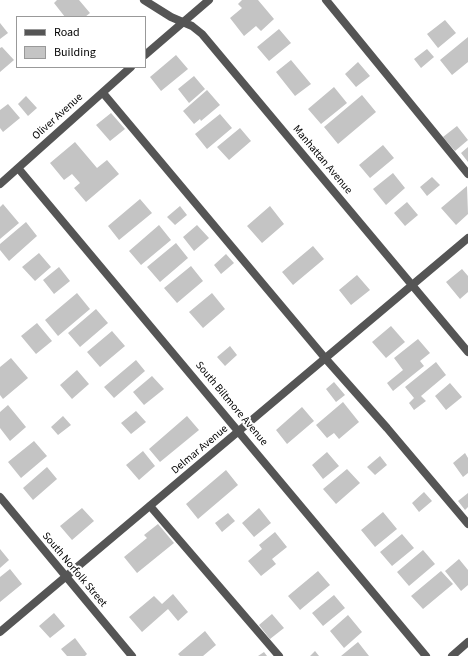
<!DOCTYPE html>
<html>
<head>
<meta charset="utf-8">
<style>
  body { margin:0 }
  #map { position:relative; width:468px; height:656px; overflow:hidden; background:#fff; font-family:"Source Sans 3",sans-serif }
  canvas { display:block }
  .legend { position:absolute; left:16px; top:16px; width:130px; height:52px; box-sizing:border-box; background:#fff; border:1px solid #999; margin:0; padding:5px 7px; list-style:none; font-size:12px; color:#000 }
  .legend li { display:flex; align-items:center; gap:8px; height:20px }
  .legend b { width:20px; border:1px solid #999 }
</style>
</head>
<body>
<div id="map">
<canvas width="468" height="656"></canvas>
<ul class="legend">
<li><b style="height:5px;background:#555"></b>Road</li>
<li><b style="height:11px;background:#c4c4c4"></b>Building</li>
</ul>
</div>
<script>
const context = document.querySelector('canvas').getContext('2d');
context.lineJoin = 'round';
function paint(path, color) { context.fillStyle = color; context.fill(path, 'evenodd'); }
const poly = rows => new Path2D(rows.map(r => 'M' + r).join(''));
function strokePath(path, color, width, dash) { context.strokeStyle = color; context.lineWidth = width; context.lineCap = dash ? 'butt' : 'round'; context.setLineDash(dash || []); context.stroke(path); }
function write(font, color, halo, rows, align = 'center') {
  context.font = font + ' "Source Sans 3",sans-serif'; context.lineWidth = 4; context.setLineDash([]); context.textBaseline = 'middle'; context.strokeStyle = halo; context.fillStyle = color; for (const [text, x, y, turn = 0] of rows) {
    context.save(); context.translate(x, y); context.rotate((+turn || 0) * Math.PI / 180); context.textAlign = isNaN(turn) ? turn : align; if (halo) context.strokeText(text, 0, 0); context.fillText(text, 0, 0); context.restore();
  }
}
paint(poly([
  [57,0,79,0,90,13,85,17,65,17,54,3],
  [242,0,258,0,274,19,261,31,256,26,244,36,230,18,242,8,238,4],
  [445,20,456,33,438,48,427,34],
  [0,23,8,33,0,39],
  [279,29,291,43,269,61,257,47],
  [468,37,468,62,452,75,440,60],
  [2,47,14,60,0,72,0,48],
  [427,49,434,57,421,68,414,59],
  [176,55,188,69,161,91,150,77],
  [291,60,311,84,295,96,276,72],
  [358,62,370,76,356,87,345,74],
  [194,76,205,89,189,103,178,89],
  [334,87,347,103,321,124,308,109],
  [207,90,220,105,201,121,200,119,194,124,183,111],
  [362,95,376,112,338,144,324,127],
  [26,96,37,108,28,116,18,104],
  [8,104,20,118,3,132,0,128,0,110],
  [111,113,125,129,110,141,96,125],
  [220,114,232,128,207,149,195,134],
  [457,126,468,140,455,151,443,137],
  [240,128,251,141,229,160,217,147],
  [75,142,97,168,107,160,119,174,86,202,74,188,80,183,72,174,64,180,50,163],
  [383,145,394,158,370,178,359,165],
  [468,147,468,162,461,153],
  [393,173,405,188,386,205,373,189],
  [432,177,440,185,427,196,420,187],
  [467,186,468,214,456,225,441,208],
  [140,199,152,213,119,240,108,226],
  [407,202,418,215,405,226,394,213],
  [3,204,19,223,0,239,0,207],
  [180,206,187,215,175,225,167,217],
  [270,206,284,224,262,243,247,226],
  [26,222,37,236,9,261,0,250,0,244],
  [159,225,171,240,141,265,129,251],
  [197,225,209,238,194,251,183,237],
  [176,243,188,258,160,282,147,267],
  [313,246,324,259,293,285,282,272],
  [39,253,51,267,35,281,22,267],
  [226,254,234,263,221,274,214,265],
  [191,266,203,281,177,303,164,288],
  [59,267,70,281,54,294,43,280],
  [462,269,468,276,468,292,460,299,446,282],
  [357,275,370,290,351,305,339,290],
  [77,293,90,309,58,336,45,320],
  [212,293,225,309,203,328,189,312],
  [96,309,108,323,80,347,68,333],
  [37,323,52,341,36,354,21,336],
  [391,326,405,342,386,358,372,342],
  [112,331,125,346,100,367,87,352],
  [418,339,430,353,420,361,424,366,393,391,387,383,403,370,394,358],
  [230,346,237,355,225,366,217,357],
  [11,358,28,378,3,399,0,395,0,367],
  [136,360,145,371,114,398,104,387],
  [436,362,446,375,421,396,426,401,414,410,409,403,414,398,405,387],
  [77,370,89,384,72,399,60,385],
  [152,376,164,389,144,405,133,392],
  [334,382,345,395,336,402,326,389],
  [450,383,462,397,446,410,435,396],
  [343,402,359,422,339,439,334,433,327,438,316,425],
  [8,405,26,427,10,441,0,428,0,412],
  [302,407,314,421,287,444,276,430],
  [136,411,146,422,131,434,121,423],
  [63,416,71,425,58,435,51,427],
  [187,416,199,430,160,462,149,449],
  [34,441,47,456,21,478,8,462],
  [143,451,155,466,139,480,126,465],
  [327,452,339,466,323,479,312,465],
  [465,453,468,458,468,473,463,477,453,463],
  [380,456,387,465,375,475,367,467],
  [47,467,57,479,33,500,23,488],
  [347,469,360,483,336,504,323,489],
  [226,470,238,485,198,519,186,504],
  [424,492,432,501,419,512,412,503],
  [468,493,468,507,465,510,458,501],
  [82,508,94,521,72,540,60,526],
  [259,508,271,523,254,537,242,523],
  [383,512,397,529,375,547,361,530],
  [228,513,235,521,222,532,215,523],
  [158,524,174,543,137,573,124,557,147,538,144,535],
  [275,532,287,547,272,559,276,564,261,576,248,561,262,549,259,545],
  [402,534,414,548,392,566,380,552],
  [0,549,9,560,0,568],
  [423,550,435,564,409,586,397,572],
  [459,559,468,570,468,585,461,591,445,571],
  [10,569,22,584,0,602,0,577],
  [318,571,330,585,300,610,288,596],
  [441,571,453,584,423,609,411,596],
  [173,594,188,612,178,621,168,609,142,632,129,617,154,596,162,604],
  [334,595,345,608,323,626,312,613],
  [54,613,65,626,50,638,39,626],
  [272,614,284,628,270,639,259,625],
  [348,615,362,632,344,648,330,631],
  [205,631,216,645,203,656,180,656,178,654],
  [75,638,87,654,85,656,67,656,61,649],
  [358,642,369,656,341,656],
  [315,651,319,656,310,656],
  [264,652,267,656,258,656]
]), '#c4c4c4');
strokePath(poly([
  [326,0,468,174],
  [103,93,325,358,387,428,468,524],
  [150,506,279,656]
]), '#555', 8);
strokePath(poly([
  [144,0,171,17,192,26,202,34,468,352],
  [145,55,209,0],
  [18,168,426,656],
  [0,184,131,67],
  [0,497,132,656],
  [0,632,468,238],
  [452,656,468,642]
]), '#555', 8);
write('11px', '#000', '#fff', [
  ["Oliver Avenue",58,117,-42],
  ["Manhattan Avenue",322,160,50],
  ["South Biltmore Avenue",231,404,50],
  ["Delmar Avenue",200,450,-40],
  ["South Norfolk Street",74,570,50]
]);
</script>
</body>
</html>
